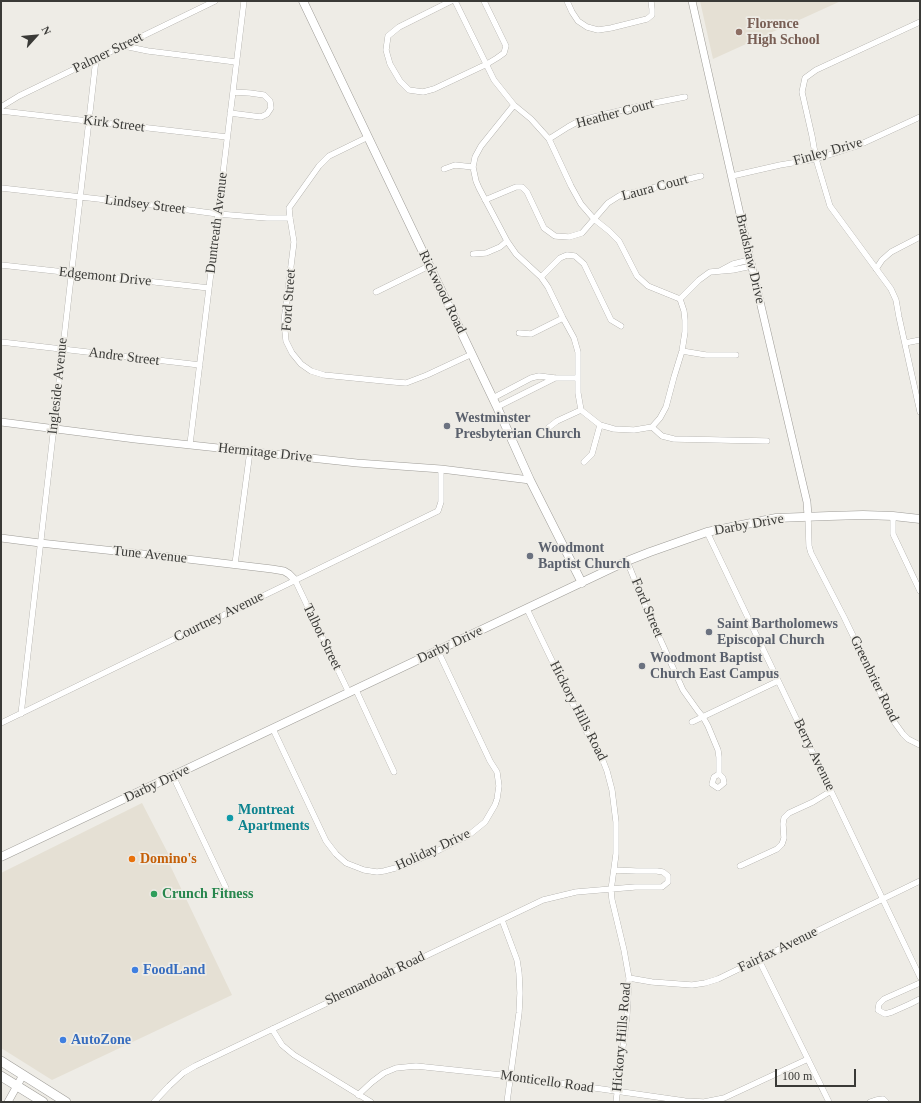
<!DOCTYPE html>
<html>
<head>
<meta charset="utf-8">
<style>
  body { margin:0 }
  #map { position:relative; width:921px; height:1103px; overflow:hidden; background:#eeece6; font-family:Georgia,serif }
  canvas { display:block }
  .frame { position:absolute; inset:0; border:2px solid #3a3a37; pointer-events:none }
  .north { position:absolute; left:16px; top:16px; width:40px; height:40px; -webkit-text-stroke:3px #eeece6; paint-order:stroke; rotate:63deg; font-size:11px; font-weight:700; line-height:16px; text-align:center; color:#3a3a37 }
  .north::after { content:''; display:block; margin:auto; width:14px; height:18px; background:#3a3a37; clip-path:polygon(50% 0,100% 100%,50% 72%,0 100%) }
  .scale { position:absolute; left:775px; top:1069px; width:81px; height:18px; box-sizing:border-box; border:2px solid #3a3a37; border-top:0; padding-left:5px; font-size:12px; line-height:14px; white-space:nowrap; color:#3a3a37; -webkit-text-stroke:3px #eeece6; paint-order:stroke }
</style>
</head>
<body>
<div id="map">
<canvas width="921" height="1103"></canvas>
<div class="frame"></div>
<div class="north">N</div>
<div class="scale">100 m</div>
</div>
<script>
const context = document.querySelector('canvas').getContext('2d');
context.lineJoin = 'round';
function paint(path, color) { context.fillStyle = color; context.fill(path, 'evenodd'); }
const poly = rows => new Path2D(rows.map(r => 'M' + r).join(''));
function strokePath(path, color, width, dash) { context.strokeStyle = color; context.lineWidth = width; context.lineCap = dash ? 'butt' : 'round'; context.setLineDash(dash || []); context.stroke(path); }
function write(font, color, halo, rows, align = 'center') {
  context.font = font + ' Georgia,serif'; context.lineWidth = 3.5; context.setLineDash([]); context.textBaseline = 'middle'; context.strokeStyle = halo; context.fillStyle = color; for (const [text, x, y, turn = 0] of rows) {
    context.save(); context.translate(x, y); context.rotate((+turn || 0) * Math.PI / 180); context.textAlign = isNaN(turn) ? turn : align; if (halo) context.strokeText(text, 0, 0); context.fillText(text, 0, 0); context.restore();
  }
}
paint(poly([
  [700,1,841,1,713,59],
  [142,803,171,859,168,861,232,995,52,1080,1,1048,1,873]
]), '#e5e0d4');
const minor = poly([
  [451,1,399,27,388,36,386,50,390,64,400,81,409,90,423,92,434,89,487,64,497,58,504,53,506,46,484,1],
  [455,1,494,80,514,105,531,119,549,139,571,186,581,204,594,219,609,231,619,241,637,276,648,286,680,299,684,311,685,320,685,332,682,351,674,377,666,407,660,418,652,427,634,430,614,429,600,425,581,410,578,393,578,352,574,338,563,318,548,287,541,277,516,254,507,241,479,188,476,181,473,167,475,157,481,146,514,105],
  [567,1,572,12,578,21,587,27,598,30,611,28,647,19,652,15,652,9,651,1],
  [920,22,816,70,805,78,802,92,812,136,816,159,830,206,891,289,896,300,899,317,920,412],
  [124,46,148,51,236,62],
  [1,107,19,96,215,1],
  [1,111,227,137],
  [230,113,261,117,267,114,271,108,270,101,264,95,250,93,233,92],
  [368,137,329,156,319,166,289,208,290,218,294,242,284,321,286,341,292,353,301,364,311,371,324,375,394,382,406,383,427,375,472,354],
  [549,139,568,127,579,121,598,116,644,105,685,97],
  [444,169,455,165,473,167],
  [732,176,780,165,816,159,857,146,920,117],
  [1,188,152,205,218,214,267,218,290,218],
  [485,200,516,187,522,187,527,192,544,228,555,236,569,237,582,233,608,203,619,196,701,176],
  [473,254,486,253,500,247,507,241],
  [1,265,209,288],
  [876,269,882,260,891,252,920,237],
  [541,277,560,258,567,255,575,256,584,264,611,320,621,326],
  [376,292,429,266],
  [680,299,699,280,710,272,733,270,747,267,751,263,745,261,733,264,720,271],
  [519,333,531,334,563,318],
  [1,342,200,365],
  [905,343,920,340],
  [682,351,706,355,736,355],
  [493,398,531,378,539,376,555,378,578,378],
  [497,407,555,378],
  [652,427,662,436,674,439,767,441],
  [548,428,557,421,581,410],
  [190,444,244,1],
  [584,462,592,454,600,425],
  [808,516,809,546,811,553,844,617,895,723,903,734,908,739,920,745],
  [893,516,893,534,920,591],
  [707,532,920,977],
  [627,561,644,603,683,690,698,711,703,717,708,726,718,750,719,757,719,774],
  [235,564,250,451],
  [295,580,349,693],
  [527,609,586,731,600,753,607,771,612,790,616,822,616,854,611,890,612,900,624,950,629,978,627,1015,616,1102],
  [356,690,394,772],
  [21,714,96,59],
  [692,722,778,681],
  [1,723,438,511,441,502,441,469],
  [273,729,326,841,336,854,346,863,364,870,377,872,384,871,403,866,435,852,469,835,485,822,495,805,497,799,499,786,497,772,490,761,438,651],
  [719,774,723,778,724,783,718,788,712,784,714,777,719,774],
  [173,776,226,888],
  [740,866,777,849,782,844,784,838,783,824,784,818,789,813,813,802,831,791],
  [502,920,517,960,519,973,520,993,519,1013,507,1102],
  [759,960,829,1102],
  [629,978,652,982,692,985,705,983,718,979,920,881],
  [920,983,884,999,879,1004,878,1010,885,1014,892,1012,910,1004,920,999],
  [272,1029,282,1045,294,1055,371,1102],
  [358,1095,372,1082,384,1073,396,1068,416,1066,511,1076,685,1101,704,1102,724,1098,808,1059],
  [154,1102,169,1086,183,1073,195,1066,543,900,576,892,635,887,662,887,668,882,668,876,663,872,657,871,636,871,614,870],
  [870,1102,876,1100,883,1099,886,1102]
]);
const tertiary = poly([
  [692,1,751,263,807,502,808,516],
  [1,422,135,439,357,463,441,469,530,480],
  [1,538,40,543,162,556,272,569,284,571,289,574,295,580],
  [8,1102,23,1075]
]);
const secondary = poly([
  [303,1,497,407,530,480,582,583],
  [1,857,627,561,650,552,707,532,776,518,829,516,863,515,893,516,920,519]
]);
const trunk = poly([
  [1,1061,66,1102],
  [1,1076,43,1102]
]);
strokePath(minor, '#9e9c97', 6);
strokePath(tertiary, '#9e9c97', 8);
strokePath(secondary, '#9e9c97', 9);
strokePath(trunk, '#9e9c97', 10);
strokePath(minor, '#fff', 5.5);
strokePath(tertiary, '#fff', 7);
strokePath(secondary, '#fff', 8);
strokePath(trunk, '#fff', 9);
for (const [x, y, r, color] of [
  [739,32,4,"#8d6e63"],
  [447,426,4,"#6b7280"],
  [530,556,4,"#6b7280"],
  [709,632,4,"#6b7280"],
  [642,666,4,"#6b7280"],
  [230,818,4,"#0f9aa8"],
  [132,859,4,"#e8710a"],
  [154,894,4,"#2e9e5b"],
  [135,970,4,"#3f7fe0"],
  [63,1040,4,"#3f7fe0"]
]) { const dot = new Path2D(); dot.arc(x, y, r, 0, 2 * Math.PI); context.fillStyle = color; context.fill(dot); strokePath(dot, '#eeece6', 1.5); }
write('bold 14px', '#785e54', '#eeece6', [
  ["Florence",747,24],
  ["High School",747,40]
], 'left');
write('14px', '#3a3a37', '#eeece6', [
  ["Palmer Street",108,53,-26],
  ["Heather Court",615,114,-15],
  ["Kirk Street",114,124,7],
  ["Finley Drive",828,152,-16],
  ["Laura Court",655,188,-15],
  ["Lindsey Street",145,205,7],
  ["Duntreath Avenue",217,223,-83],
  ["Bradshaw Drive",750,259,77],
  ["Edgemont Drive",105,277,6],
  ["Rickwood Road",442,292,64],
  ["Ford Street",289,300,-86],
  ["Andre Street",124,357,7],
  ["Ingleside Avenue",58,386,-84],
  ["Hermitage Drive",265,453,6],
  ["Darby Drive",749,525,-10],
  ["Tune Avenue",150,555,6],
  ["Ford Street",647,608,67],
  ["Courtney Avenue",219,617,-26],
  ["Talbot Street",322,637,64],
  ["Darby Drive",450,645,-25],
  ["Greenbrier Road",874,679,64],
  ["Hickory Hills Road",578,711,63],
  ["Berry Avenue",814,755,64],
  ["Darby Drive",157,784,-25],
  ["Holiday Drive",433,850,-25],
  ["Fairfax Avenue",778,950,-26],
  ["Shennandoah Road",375,979,-25],
  ["Hickory Hills Road",622,1037,-85],
  ["Monticello Road",547,1082,8]
]);
write('bold 14px', '#5b616d', '#eeece6', [
  ["Westminster",455,418],
  ["Presbyterian Church",455,434],
  ["Woodmont",538,548],
  ["Baptist Church",538,564],
  ["Saint Bartholomews",717,624],
  ["Episcopal Church",717,640],
  ["Woodmont Baptist",650,658],
  ["Church East Campus",650,674]
], 'left');
write('bold 14px', '#0d838f', '#eeece6', [
  ["Montreat",238,810],
  ["Apartments",238,826]
], 'left');
write('bold 14px', '#c56008', '#eeece6', [
  ["Domino's",140,859]
], 'left');
write('bold 14px', '#27864d', '#eeece6', [
  ["Crunch Fitness",162,894]
], 'left');
write('bold 14px', '#366cbe', '#eeece6', [
  ["FoodLand",143,970],
  ["AutoZone",71,1040]
], 'left');
</script>
</body>
</html>
